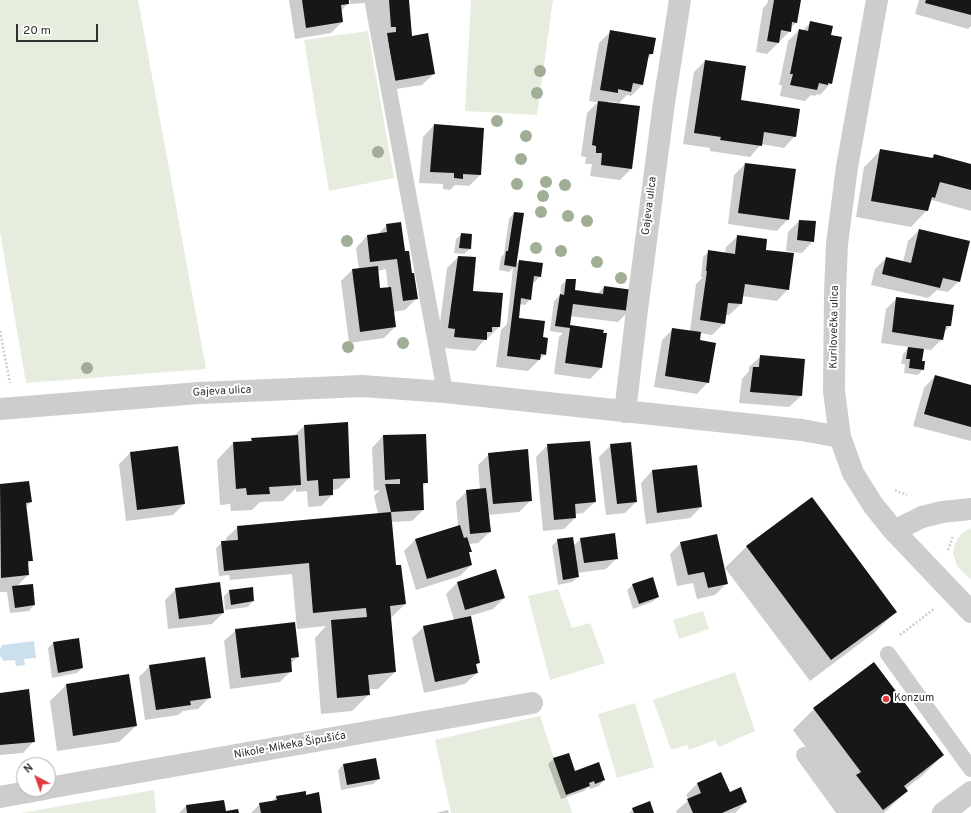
<!DOCTYPE html>
<html>
<head>
<meta charset="utf-8">
<style>
  body { margin:0 }
  #map { position:relative; width:971px; height:813px; overflow:hidden; background:#fff; font-family:Overpass,sans-serif }
  canvas { display:block }
  .north { position:absolute; left:16px; top:757px; width:40px; height:40px; box-sizing:border-box; background:#fff; border:1px solid #acacac; border-radius:50%; rotate:319deg; font-size:11px; font-weight:700; line-height:16px; text-align:center; color:#303030 }
  .north::after { content:''; display:block; margin:auto; width:14px; height:18px; background:#e13943; clip-path:polygon(50% 0,100% 100%,50% 72%,0 100%) }
  .scale { position:absolute; left:16px; top:24px; width:82px; height:18px; box-sizing:border-box; border:2px solid #303030; border-top:0; padding-left:5px; font-size:12px; line-height:14px; white-space:nowrap; color:#303030; -webkit-text-stroke:3px #fff; paint-order:stroke }
</style>
</head>
<body>
<div id="map">
<canvas width="971" height="813"></canvas>
<div class="north">N</div>
<div class="scale">20 m</div>
</div>
<script>
const context = document.querySelector('canvas').getContext('2d');
context.lineJoin = 'round';
function paint(path, color) { context.fillStyle = color; context.fill(path, 'evenodd'); }
const poly = rows => new Path2D(rows.map(r => 'M' + r).join(''));
function strokePath(path, color, width, dash) { context.strokeStyle = color; context.lineWidth = width; context.lineCap = dash ? 'butt' : 'round'; context.setLineDash(dash || []); context.stroke(path); }
function write(font, color, halo, rows, align = 'center') {
  context.font = font + ' Overpass,sans-serif'; context.lineWidth = 4; context.setLineDash([]); context.textBaseline = 'middle'; context.strokeStyle = halo; context.fillStyle = color; for (const [text, x, y, turn = 0] of rows) {
    context.save(); context.translate(x, y); context.rotate((+turn || 0) * Math.PI / 180); context.textAlign = isNaN(turn) ? turn : align; if (halo) context.strokeText(text, 0, 0); context.fillText(text, 0, 0); context.restore();
  }
}
paint(poly([
  [0,0,138,0,206,369,26,383,0,232],
  [471,0,553,0,537,115,465,111],
  [368,31,394,178,329,191,304,40],
  [971,528,971,580,957,566,953,553,955,543,961,534],
  [558,589,572,628,590,623,605,663,550,680,528,596],
  [703,611,709,629,679,639,673,620],
  [735,672,755,731,719,747,715,740,689,750,687,745,671,750,653,700],
  [635,703,654,767,617,778,598,714],
  [540,716,572,813,451,813,435,740],
  [154,790,156,813,21,813]
]), '#e6eddf');
paint(poly([
  [34,641,36,658,24,659,25,665,16,666,15,660,4,661,0,656,0,649,2,645]
]), '#ccdfec');
paint(poly([
  [289,0,348,0,348,3,341,11,342,22,331,33,295,39],
  [350,0,408,0,411,37,434,74,422,85,383,91,377,2,350,4],
  [768,0,800,0,796,23,790,28,790,31,767,54,756,52,763,8,767,4],
  [919,0,971,0,971,26,968,29,915,14],
  [810,23,830,36,831,83,820,95,817,94,815,96,811,95,805,101,780,96,782,85,779,85,788,41,799,30,803,30],
  [611,31,652,54,647,59,642,85,631,96,627,95,619,103,609,101,607,103,639,107,631,169,620,180,590,176,592,164,585,164,586,157,581,156,587,113,598,102,589,101,599,43],
  [705,61,740,101,795,136,784,148,761,144,750,157,710,151,710,148,683,144,694,72],
  [434,125,480,175,469,186,455,185,450,190,443,189,443,184,419,183,423,137],
  [881,150,930,159,934,155,971,165,971,211,932,200,929,203,927,210,911,227,856,217,864,167],
  [745,164,788,219,777,231,728,224,734,175],
  [514,213,515,265,519,261,542,264,540,276,535,282,532,282,530,299,525,305,519,304,518,318,542,338,545,354,528,371,496,367,501,330,507,324,513,268,509,272,499,270,501,257,504,254,509,219],
  [799,221,813,241,802,253,786,251,788,232],
  [387,225,404,252,412,274,417,298,405,310,393,312,395,327,384,338,349,343,341,281,352,270,359,269,356,248,367,236,377,235],
  [386,269,388,288,380,290,377,271],
  [919,230,959,281,948,292,937,290,928,298,871,285,875,269,886,258,903,262,908,241],
  [462,234,470,249,464,254,454,253,456,239],
  [738,236,765,250,788,289,777,301,742,296,741,304,729,315,725,315,724,323,712,335,700,333,698,341,708,382,697,394,654,387,662,340,673,329,690,331,696,284,703,277,701,277,703,257,709,251,725,254,726,247],
  [458,257,472,292,499,327,488,338,486,338,475,351,443,348,444,340,438,339,447,268],
  [567,280,573,293,597,294,604,287,629,311,618,322,570,316,569,325,601,368,590,379,554,374,559,337,563,333,550,331,554,301,560,295,561,285],
  [897,298,953,306,950,326,944,332,942,339,931,350,923,349,921,362,923,369,918,375,904,373,905,364,901,364,903,354,909,347,881,343,886,309],
  [761,356,801,396,789,407,739,403,742,379,749,371,749,367],
  [935,376,971,386,971,441,913,426,924,388],
  [304,426,349,478,338,489,332,490,332,495,321,506,308,507,307,491,296,492,296,488,283,501,260,502,252,510,231,511,230,504,220,505,217,460,233,443,248,443,252,439,294,436],
  [383,436,427,482,422,487,423,510,412,521,391,522,395,567,405,604,390,619,395,672,378,689,368,689,369,694,352,711,321,714,315,638,326,626,297,629,292,574,230,580,229,575,219,576,216,548,222,542,227,542,226,538,238,527,378,514,374,496,380,490,374,491,372,448],
  [548,445,595,502,583,513,575,514,575,518,564,529,543,531,536,457],
  [611,445,636,502,625,513,606,515,599,457],
  [130,453,184,504,173,515,126,521,119,464],
  [489,454,531,500,519,512,488,515,490,532,478,543,468,544,471,551,468,554,471,565,460,576,416,590,404,551,415,540,458,527,456,502,467,491,480,490,478,465],
  [652,471,701,507,690,518,646,524,641,483],
  [29,482,31,502,26,507,32,560,27,565,28,575,17,586,34,605,29,611,10,613,7,592,0,592,0,485],
  [811,498,896,612,875,632,810,681,725,568,746,547],
  [581,539,617,558,606,569,577,573,578,577,572,582,558,585,552,546,558,540,573,546],
  [681,543,726,584,715,595,697,599,693,583,677,586,670,554],
  [496,571,504,598,493,609,470,616,479,662,475,666,477,673,465,684,424,693,412,638,424,627,454,620,446,594,457,583],
  [633,585,658,597,652,602,633,609,627,590],
  [252,588,253,601,248,607,225,610,224,596,229,591],
  [176,589,223,613,212,624,168,629,165,600],
  [236,630,298,657,290,664,291,671,280,682,230,689,224,641],
  [78,639,82,668,77,673,52,678,48,648,53,643],
  [874,663,943,755,922,776,905,789,907,791,884,813,848,813,840,793,793,730,814,709],
  [150,666,210,697,198,709,183,711,178,715,145,720,139,677],
  [66,685,136,726,119,742,57,751,50,701],
  [0,694,34,741,23,753,0,755],
  [554,759,575,772,604,780,599,786,590,789,589,786,584,791,561,799,548,764],
  [343,765,379,779,373,784,341,790,338,770],
  [698,783,730,794,746,802,735,813,677,813,676,811,689,800,686,795],
  [306,796,321,813,251,813,260,804,272,802,276,797],
  [186,806,225,812,238,813,179,813],
  [633,809,653,813,629,813],
  [448,810,449,813,436,813]
]), '#0003');
paint(poly([
  [302,0,349,0,349,4,341,5,343,22,306,28],
  [389,0,409,0,412,36,428,33,435,74,394,81,387,33,396,32,396,27,391,27],
  [774,0,801,0,797,23,792,22,791,32,781,30,779,43,767,41],
  [926,0,971,0,971,15,925,3],
  [810,21,833,26,831,35,842,37,832,84,828,83,828,85,819,83,817,90,790,85,793,74,790,74,799,29,808,31],
  [610,30,656,38,653,54,649,54,643,85,633,83,631,92,618,89,618,93,600,90],
  [705,60,746,66,741,100,800,109,796,137,764,132,762,146,720,140,721,137,694,133],
  [598,101,640,106,632,169,601,165,602,153,596,153,596,146,592,145],
  [434,124,484,128,481,175,463,174,463,179,454,178,454,173,430,172],
  [880,149,933,158,934,154,971,164,971,190,940,182,935,198,932,197,928,211,871,201],
  [745,163,796,169,789,220,738,213],
  [514,212,524,213,516,267,504,265,506,251,508,251],
  [799,220,816,221,814,242,797,240],
  [401,222,405,251,409,251,412,273,414,273,418,299,403,301,397,259,370,262,367,235,387,232,386,224],
  [919,229,970,241,960,282,943,278,940,288,882,274,886,257,911,263],
  [461,233,472,234,471,249,459,248],
  [737,235,767,239,766,250,794,253,789,290,745,284,742,304,728,303,725,324,700,320,707,271,706,271,708,250,735,254],
  [458,256,476,257,473,291,503,293,500,327,492,327,492,332,487,332,487,340,454,337,455,329,448,328],
  [519,260,543,263,541,277,534,276,531,300,521,298,519,318,545,321,543,337,548,338,546,355,541,354,540,360,507,356],
  [378,266,380,288,391,287,396,327,360,332,352,269],
  [566,279,576,279,575,290,603,294,604,286,633,290,630,311,573,304,570,325,604,330,603,333,607,333,602,368,565,363,570,328,555,326,560,294,564,295],
  [896,297,954,305,951,326,946,326,943,340,892,332],
  [672,328,701,332,700,340,716,343,709,383,665,376],
  [908,347,924,349,922,361,925,361,924,370,909,368,910,359,906,359],
  [760,355,805,359,802,396,750,392,753,367,759,367],
  [935,375,971,385,971,427,924,414],
  [348,422,350,478,333,479,333,495,319,496,318,480,307,481,304,425],
  [426,434,428,483,423,483,424,510,391,512,385,484,400,484,400,479,385,480,383,435],
  [298,435,301,485,269,487,270,494,247,495,246,488,236,489,233,442,252,441,251,438],
  [590,441,596,502,575,504,576,518,554,520,547,444],
  [631,442,637,502,617,504,610,444],
  [178,446,185,504,137,510,130,452],
  [528,449,532,501,493,504,488,453],
  [697,465,702,507,657,513,652,470],
  [29,481,32,502,26,503,33,561,28,561,29,575,1,578,0,484],
  [486,488,491,532,470,534,466,490],
  [812,497,897,612,831,660,746,546],
  [391,512,396,565,401,565,406,604,390,606,396,672,368,675,370,695,337,698,331,620,367,617,366,608,313,613,309,563,224,571,221,541,238,540,237,526],
  [460,525,464,538,467,537,472,552,469,552,472,565,427,579,415,539],
  [615,533,618,559,584,563,580,538],
  [717,534,728,584,708,588,704,572,688,575,680,542],
  [573,537,579,577,563,580,557,539],
  [496,569,505,598,465,610,457,582],
  [653,577,659,597,639,604,632,584],
  [220,582,224,613,179,619,175,588],
  [33,584,35,605,15,608,12,586],
  [253,587,254,601,231,605,229,590],
  [471,616,480,663,476,664,478,673,435,682,423,626],
  [295,622,299,657,291,658,292,672,241,678,235,629],
  [79,638,83,668,58,673,53,642],
  [205,657,211,698,190,701,191,705,156,710,149,665],
  [874,662,944,755,904,786,908,791,883,810,856,775,861,772,813,708],
  [129,674,137,726,73,736,66,684],
  [29,689,35,742,0,745,0,693],
  [569,753,575,771,599,762,605,780,595,784,594,781,589,783,590,786,566,795,553,758],
  [376,758,380,779,347,785,343,764],
  [721,772,730,792,741,787,747,802,722,813,693,813,687,799,701,793,697,783],
  [306,791,306,795,319,792,322,813,261,813,259,803,277,800,276,796],
  [224,800,226,811,238,809,239,813,187,813,186,805],
  [650,801,654,813,634,813,632,808]
]), '#171717');
strokePath(poly([
  [0,331,10,383],
  [895,490,907,495],
  [948,550,953,536],
  [900,635,934,609]
]), '#cdcdcd', 2.5, [2, 2]);
strokePath(poly([
  [373,4,445,392],
  [888,654,971,769],
  [804,755,846,813]
]), '#cdcdcd', 16);
strokePath(poly([
  [877,0,847,167,837,244,835,294,834,391,840,437,853,473,873,505,894,531,971,612],
  [0,409,199,393,362,386,445,392,802,430,840,437],
  [625,412,637,310,664,103,680,0],
  [894,531,922,517,942,512,971,509],
  [48,788,532,703],
  [0,797,45,789],
  [943,813,971,792]
]), '#cdcdcd', 22);
context.fillStyle = '#a0ae95';
for (const [x, y] of [
  [540,71],
  [537,93],
  [497,121],
  [526,136],
  [378,152],
  [521,159],
  [546,182],
  [517,184],
  [565,185],
  [543,196],
  [541,212],
  [568,216],
  [587,221],
  [347,241],
  [536,248],
  [561,251],
  [597,262],
  [621,278],
  [403,343],
  [348,347],
  [87,368]
]) { context.beginPath(); context.arc(x, y, 6, 0, 2 * Math.PI); context.fill(); }
for (const [x, y, r, color] of [
  [886,699,4,"#e13943"]
]) { const dot = new Path2D(); dot.arc(x, y, r, 0, 2 * Math.PI); context.fillStyle = color; context.fill(dot); strokePath(dot, '#fff', 1.5); }
write('11px', '#303030', '#fff', [
  ["Gajeva ulica",650,206,-83],
  ["Kurilovečka ulica",835,327,-89],
  ["Gajeva ulica",222,392,-3],
  ["Nikole-Mikeka Šipušića",290,746,-10]
]);
write('11px', '#303030', '#fff', [
  ["Konzum",894,699]
], 'left');
</script>
</body>
</html>
